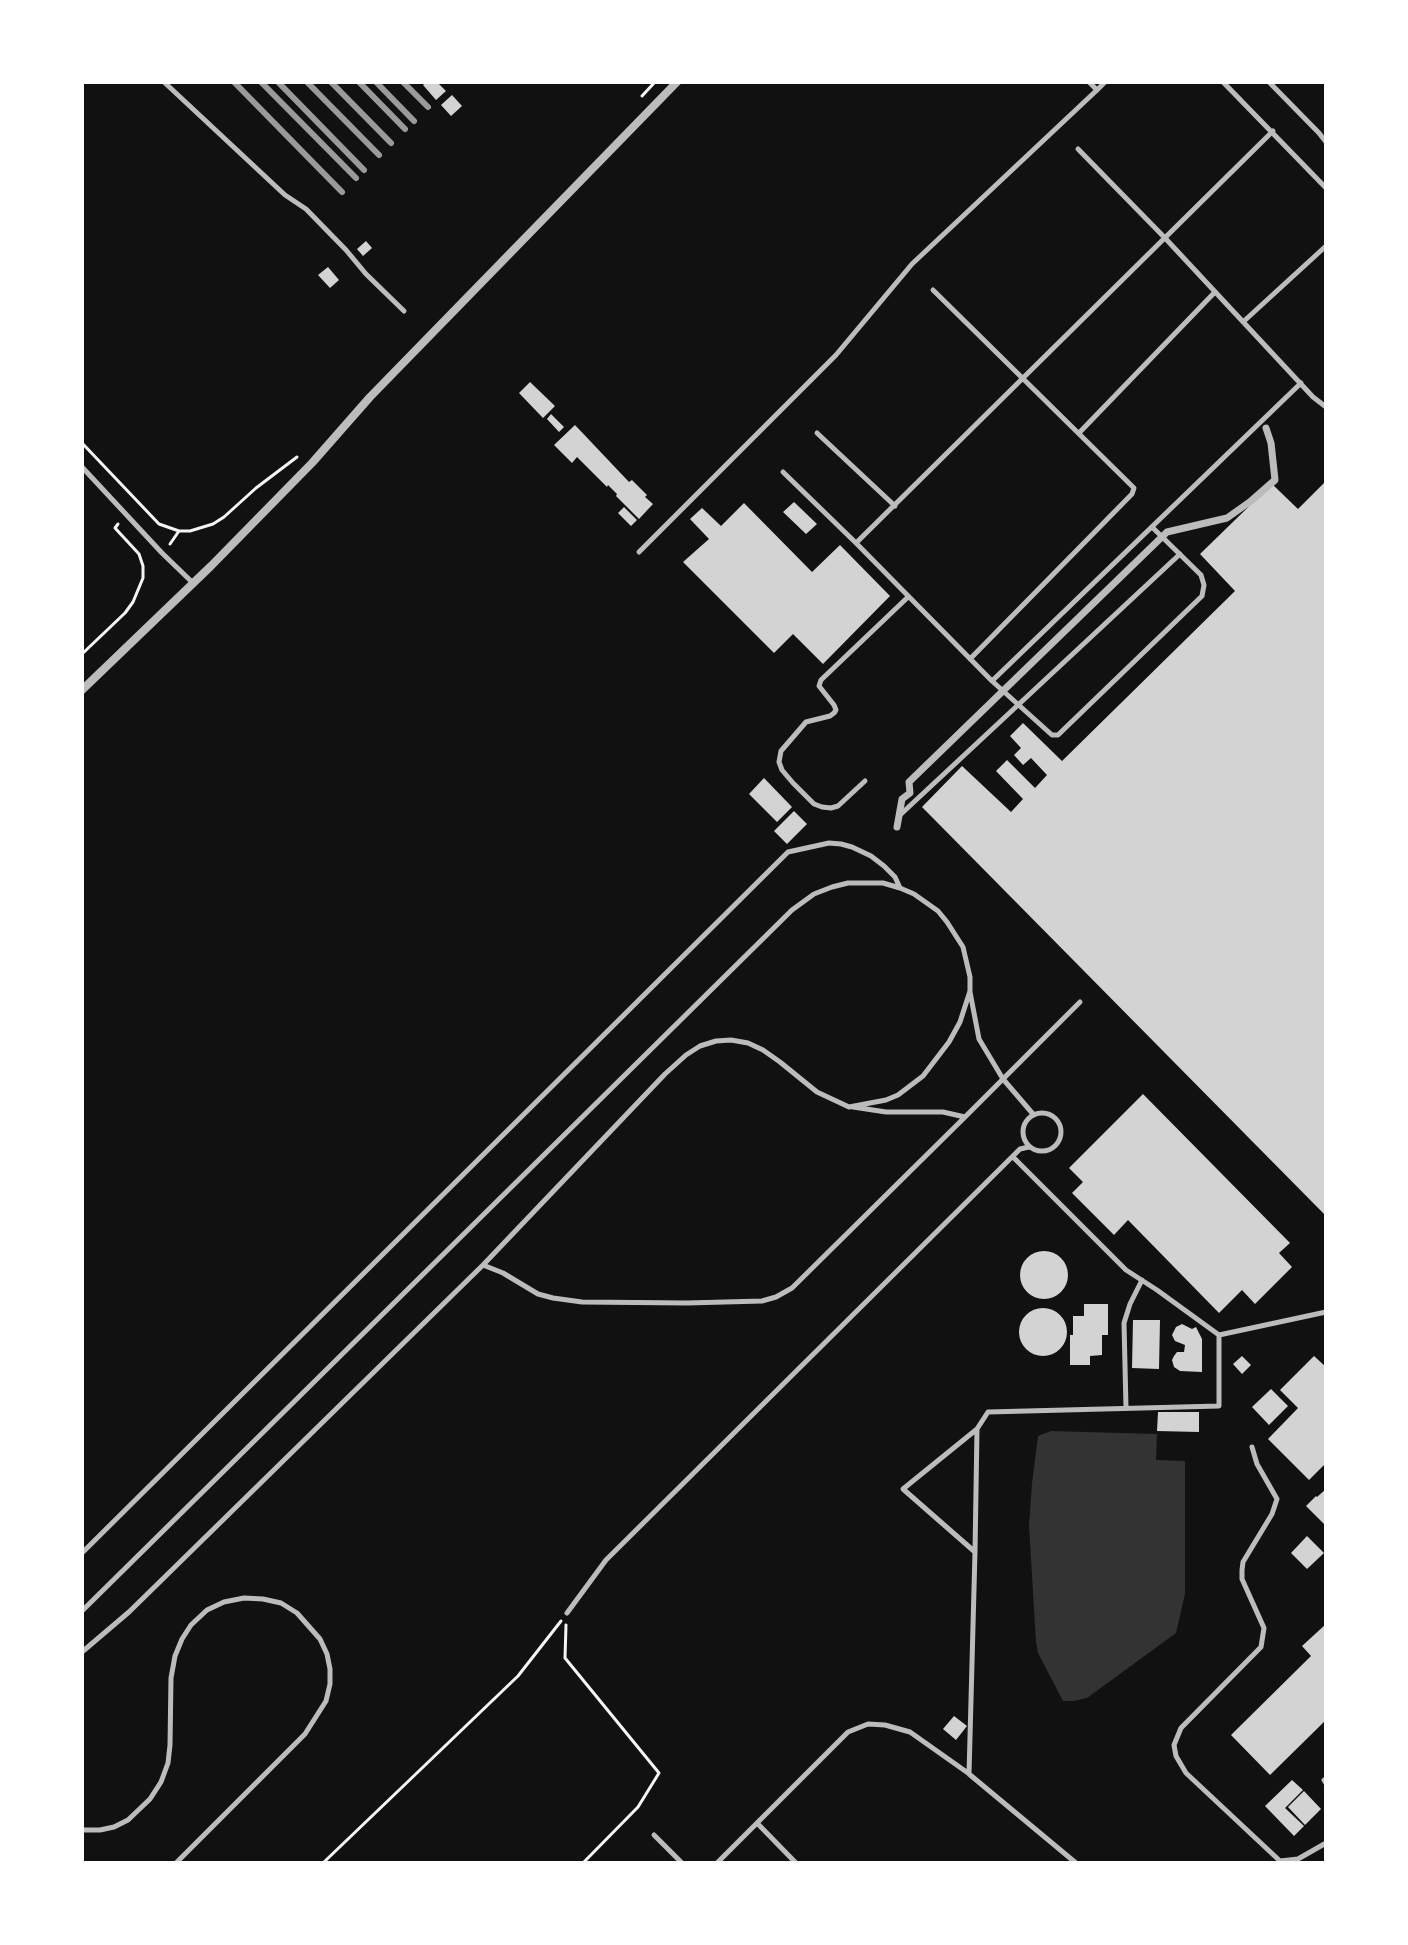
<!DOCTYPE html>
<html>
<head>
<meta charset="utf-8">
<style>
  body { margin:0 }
  #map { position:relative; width:1408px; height:1945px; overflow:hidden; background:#111; font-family:"Public Sans",sans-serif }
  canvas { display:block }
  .frame { position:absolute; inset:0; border:84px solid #fff; pointer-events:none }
</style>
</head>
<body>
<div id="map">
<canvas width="1408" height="1945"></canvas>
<div class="frame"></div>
</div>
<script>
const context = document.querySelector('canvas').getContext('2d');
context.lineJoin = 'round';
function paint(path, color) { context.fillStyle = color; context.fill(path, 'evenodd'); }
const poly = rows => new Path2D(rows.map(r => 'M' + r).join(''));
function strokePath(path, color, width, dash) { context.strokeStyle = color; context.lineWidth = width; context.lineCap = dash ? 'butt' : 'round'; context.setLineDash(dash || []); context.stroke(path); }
paint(poly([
  [1051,1431,1157,1434,1156,1460,1185,1461,1185,1594,1176,1633,1087,1698,1074,1701,1063,1701,1038,1653,1036,1642,1029,1526,1032,1483,1038,1436]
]), '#333');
paint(poly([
  [426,82,437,82,446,91,436,100,423,85],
  [452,95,462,106,451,116,441,105],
  [366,241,372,248,363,256,357,249],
  [328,267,339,280,330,288,318,275],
  [530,382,555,406,543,418,519,393],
  [551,414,564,427,559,432,547,419],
  [575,425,629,482,632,480,647,495,645,497,653,504,639,519,616,496,617,494,608,485,607,487,577,457,572,463,554,445],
  [1326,481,1326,1216,922,807,962,766,1011,812,1023,799,996,771,1007,760,1035,788,1047,775,1031,758,1023,765,1014,755,1021,748,1010,736,1023,723,1062,761,1235,591,1200,554,1272,484,1298,509],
  [794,502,817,524,806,534,783,512],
  [744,503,812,572,840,545,890,596,823,664,793,634,774,653,683,562,709,539,690,519,702,508,721,526],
  [624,507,637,520,631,526,618,513],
  [764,778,792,807,777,822,749,794],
  [794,811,807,824,787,844,774,831],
  [1143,1094,1290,1243,1279,1253,1292,1267,1255,1304,1242,1290,1219,1313,1128,1220,1114,1235,1072,1193,1083,1182,1069,1168],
  '1020 1275a24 24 0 1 1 48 0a24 24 0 1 1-48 0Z',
  [1084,1304,1108,1304,1108,1335,1102,1335,1102,1355,1090,1356,1090,1365,1070,1365,1070,1335,1073,1335,1073,1316,1084,1316],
  '1019 1332a24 24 0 1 1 48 0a24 24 0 1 1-48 0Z',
  [1133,1320,1160,1320,1159,1369,1132,1368],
  [1182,1324,1192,1329,1196,1327,1202,1339,1202,1372,1180,1371,1174,1367,1172,1360,1174,1356,1177,1352,1184,1352,1185,1345,1175,1341,1172,1335,1176,1327],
  [1242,1356,1251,1365,1242,1374,1233,1364],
  [1314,1356,1326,1367,1326,1463,1309,1480,1268,1439,1298,1408,1280,1390],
  [1271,1389,1288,1406,1269,1425,1252,1407],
  [1158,1412,1199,1412,1199,1432,1157,1431],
  [1326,1489,1326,1526,1306,1506,1316,1496,1317,1497],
  [1307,1536,1324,1553,1307,1569,1291,1553],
  [1326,1624,1326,1720,1270,1775,1231,1735,1311,1656,1302,1646],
  [954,1716,967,1726,956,1740,943,1729],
  [1292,1780,1303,1790,1285,1808,1304,1826,1294,1836,1265,1806],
  [1304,1791,1321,1809,1305,1825,1288,1807]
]), '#d3d3d3');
strokePath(poly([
  [642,96,655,82],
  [82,443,159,524,179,531,190,531,213,524,224,517,256,488,297,457],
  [170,544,179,531],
  [82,654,125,613,133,602,143,578,143,566,139,554,115,528,118,524],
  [566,1625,565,1658,659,1773,638,1807,583,1863],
  [323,1863,518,1676,561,1621]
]), '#f5f5f5', 3);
strokePath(poly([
  [164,82,285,195,306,209,346,250,366,274,404,311],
  [1089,82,1097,90,1105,82],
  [1223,82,1326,188],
  [1269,82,1319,133,1326,142],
  [1078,149,1165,238,1313,397,1326,407],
  [933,290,1134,488,1132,494,970,659],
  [1243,322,1326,246],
  [817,433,895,506],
  [1079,433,1215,292],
  [82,467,162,553,193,583],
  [783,472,856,543,992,681,1301,383],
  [856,543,1273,131],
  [639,552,836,355,912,264,1097,90],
  [992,681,1052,735,1058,735,1202,596,1204,585,1201,575,1152,527],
  [865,781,838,806,831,808,822,807,814,804,793,783,782,770,779,762,781,751,806,722,830,716,834,713,836,710,834,705,819,686,821,680,908,597],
  [900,815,1180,554],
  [853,1107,886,1112,943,1112,965,1117,1003,1079,979,1039,970,992],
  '1023 1132a19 19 0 1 1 38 0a19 19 0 1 1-38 0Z',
  [1033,1114,1003,1079,1080,1002],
  [1013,1157,1126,1270,1157,1290,1219,1335],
  [483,1265,503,1273,538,1294,553,1298,582,1302,687,1303,762,1301,776,1297,792,1288,965,1117],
  [1126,1408,1124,1323,1130,1304,1142,1280],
  [977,1429,988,1412,1219,1406,1219,1335,1326,1312],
  [1252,1447,1257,1464,1277,1499,1272,1514,1243,1562,1242,1570,1242,1579,1264,1628,1261,1647,1181,1728,1174,1745,1176,1756,1186,1773,1280,1861,1298,1859,1326,1843],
  [975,1552,903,1489,977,1429,975,1552,969,1774,1076,1863],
  [82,1553,788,852,829,843,841,844,852,847,871,856,884,866,895,877,900,888],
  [82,1611,792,910,814,894,832,887,848,883,883,883,900,888,914,894,938,911,947,922,963,947,970,977,970,991,960,1022,949,1042,923,1076,898,1095,886,1100,849,1107,817,1092,780,1062,763,1050,748,1043,731,1040,716,1041,700,1046,686,1055,665,1074,483,1265,129,1612,82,1652],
  [567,1613,606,1560,1020,1149,1029,1147],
  [1324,1780,1326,1783],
  [757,1823,796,1863],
  [82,1830,100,1830,114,1827,128,1820,150,1799,161,1782,168,1763,170,1745,171,1678,175,1656,182,1639,191,1625,207,1610,224,1602,244,1598,263,1599,281,1603,297,1613,320,1639,327,1654,330,1669,330,1684,326,1701,305,1734,176,1863],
  [654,1835,682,1863],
  [717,1863,848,1732,868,1724,885,1725,910,1732,968,1773]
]), '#bcbcbc', 5);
strokePath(poly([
  [897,827,902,799,910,793,909,782,1167,532,1227,518,1251,501,1275,480,1271,443,1266,428]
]), '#bcbcbc', 7);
strokePath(poly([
  [82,690,211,566,312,463,370,397,677,82]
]), '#bcbcbc', 8);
strokePath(poly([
  [234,82,342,192],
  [261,82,356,178],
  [278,82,364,170],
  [307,82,379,155],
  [331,82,391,143],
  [359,82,405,129],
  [376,82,414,121],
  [403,82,428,107]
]), '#9a9a9a', 6);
</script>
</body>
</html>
